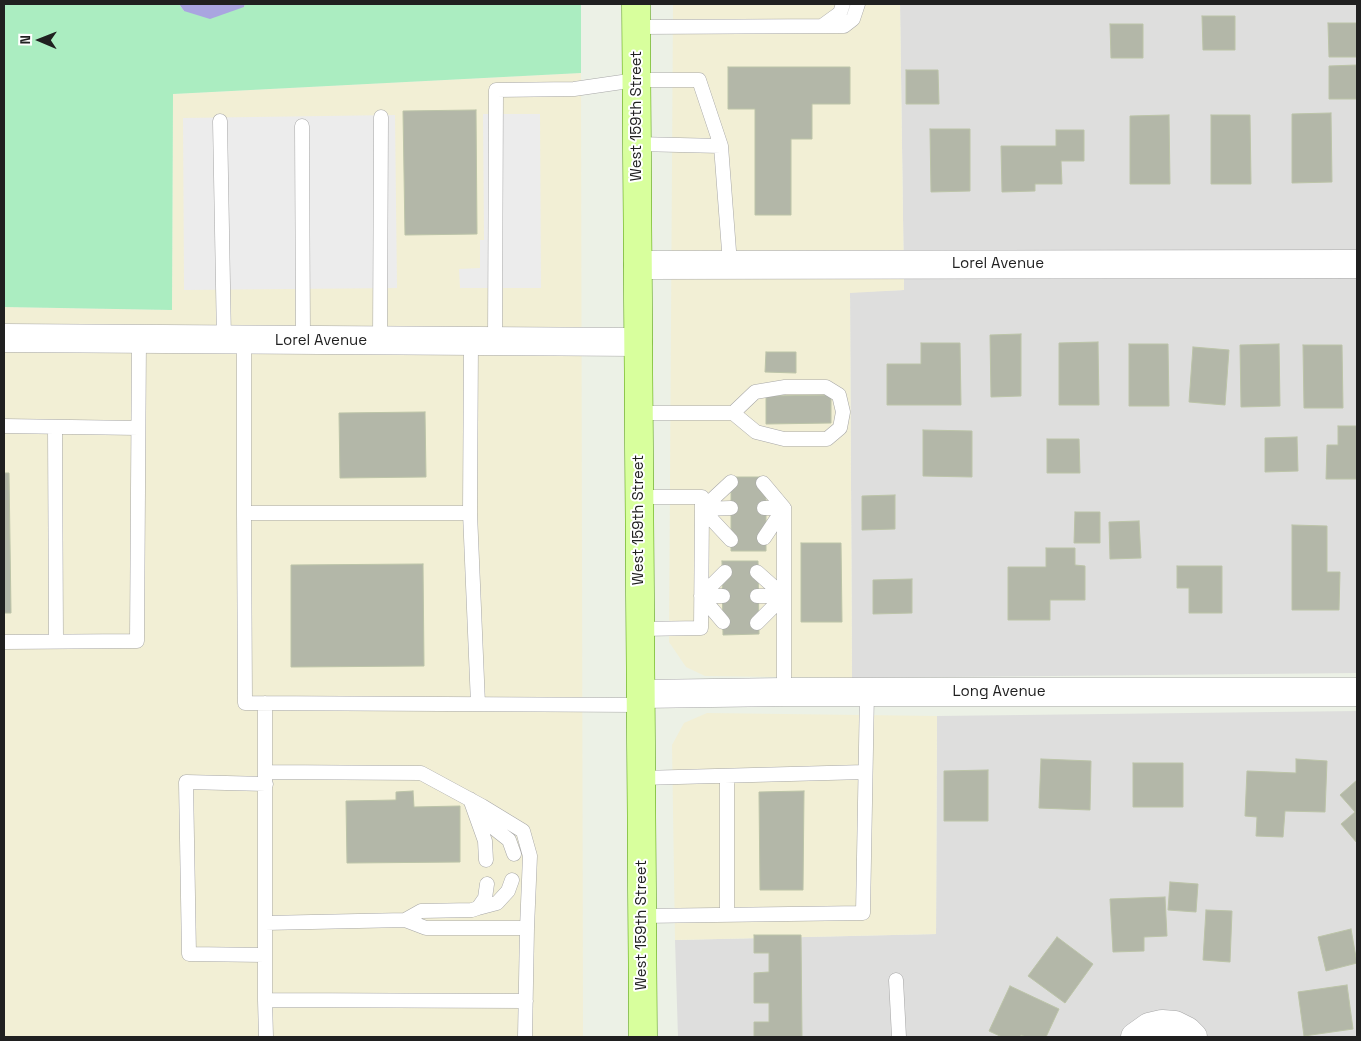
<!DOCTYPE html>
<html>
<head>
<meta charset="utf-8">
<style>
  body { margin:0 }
  #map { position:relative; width:1361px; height:1041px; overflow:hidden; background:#ecf1e6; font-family:"Space Grotesk",sans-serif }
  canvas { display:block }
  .frame { position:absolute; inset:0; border:5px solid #202020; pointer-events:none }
  .north { position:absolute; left:15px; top:15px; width:50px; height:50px; -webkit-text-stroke:4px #fff; paint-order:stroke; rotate:271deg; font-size:14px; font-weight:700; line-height:20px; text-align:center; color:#202020 }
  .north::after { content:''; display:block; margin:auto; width:18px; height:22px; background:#202020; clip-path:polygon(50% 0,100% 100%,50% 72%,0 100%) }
</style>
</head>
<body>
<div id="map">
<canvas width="1361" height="1041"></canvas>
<div class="frame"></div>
<div class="north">N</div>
</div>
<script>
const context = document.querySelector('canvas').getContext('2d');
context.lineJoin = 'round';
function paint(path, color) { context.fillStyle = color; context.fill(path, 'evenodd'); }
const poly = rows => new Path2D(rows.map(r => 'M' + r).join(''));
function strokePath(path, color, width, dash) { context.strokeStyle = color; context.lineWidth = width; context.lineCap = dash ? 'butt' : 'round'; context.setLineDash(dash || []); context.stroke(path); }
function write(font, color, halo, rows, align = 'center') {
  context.font = font + ' "Space Grotesk",sans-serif'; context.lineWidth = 4; context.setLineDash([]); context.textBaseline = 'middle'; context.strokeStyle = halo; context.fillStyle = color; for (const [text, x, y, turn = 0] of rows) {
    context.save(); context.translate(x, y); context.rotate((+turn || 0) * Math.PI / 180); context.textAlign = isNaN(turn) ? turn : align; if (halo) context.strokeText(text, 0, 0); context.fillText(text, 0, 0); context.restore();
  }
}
paint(poly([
  [900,4,1357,4,1357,673,852,678,850,292,904,290],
  [1357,711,1357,1037,678,1037,675,940,936,934,937,716]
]), '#dededd');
paint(poly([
  [673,4,900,4,904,290,850,293,852,678,705,676,686,667,669,642],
  [581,73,583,1037,4,1037,4,307,172,310,173,94],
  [707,713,937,716,936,934,675,940,672,745,684,723]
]), '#f2efd5');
paint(poly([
  [4,4,179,4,184,11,244,7,245,4,581,4,581,73,173,94,172,310,4,307]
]), '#abedc1');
paint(poly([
  [483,114,540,114,541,288,460,288,459,269,480,268,480,240,484,240],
  [395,115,397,288,184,290,183,118]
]), '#ececec');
paint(poly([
  [179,4,245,4,244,7,210,19,184,11]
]), '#a9a5e0');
const building = poly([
  [1202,16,1235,16,1235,50,1203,50,1202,16],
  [1328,23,1357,23,1357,57,1329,57,1328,23],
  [1110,24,1143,24,1143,58,1111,58,1110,24],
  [1357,65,1357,99,1329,99,1329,66,1357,65],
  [728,67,850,67,850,104,812,104,812,139,791,139,791,215,755,215,755,109,728,109,728,67],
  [906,70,938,70,939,104,906,104,906,70],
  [476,110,477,234,405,235,403,111,476,110],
  [1331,113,1332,182,1292,183,1292,114,1331,113],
  [1169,115,1170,184,1130,184,1130,116,1169,115],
  [1211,115,1250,115,1251,184,1211,184,1211,115],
  [930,129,970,129,970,191,931,192,930,129],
  [1056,130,1084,130,1084,161,1061,161,1062,184,1035,184,1035,191,1002,192,1001,146,1056,146,1056,130],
  [1021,334,1021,396,991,397,990,335,1021,334],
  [1098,342,1099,405,1059,405,1059,343,1098,342],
  [921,343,960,343,961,405,887,405,887,364,921,364,921,343],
  [1129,344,1168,344,1169,406,1129,406,1129,344],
  [1279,344,1280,406,1241,407,1240,345,1279,344],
  [1303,345,1342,345,1343,408,1304,408,1303,345],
  [1193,347,1229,350,1225,405,1189,402,1193,347],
  [766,352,796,352,796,373,765,372,766,352],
  [831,395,831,423,766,424,766,396,831,395],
  [425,412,426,477,340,478,339,413,425,412],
  [1338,426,1357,426,1357,479,1326,479,1327,445,1338,445,1338,426],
  [923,430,972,431,972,477,923,476,923,430],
  [1297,437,1298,471,1265,472,1265,438,1297,437],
  [1047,439,1079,439,1080,473,1047,473,1047,439],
  [4,473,9,473,11,613,4,613,4,473],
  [731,477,766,477,766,551,731,551,731,477],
  [895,495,895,529,862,530,862,496,895,495],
  [1075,512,1100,512,1100,543,1074,543,1075,512],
  [1139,521,1141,558,1110,559,1109,522,1139,521],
  [1292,525,1327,526,1327,572,1340,572,1339,610,1292,610,1292,525],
  [801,543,841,543,842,622,801,622,801,543],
  [1046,548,1075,548,1075,565,1085,566,1085,600,1050,600,1050,620,1008,620,1008,567,1046,567,1046,548],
  [722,561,758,561,759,634,723,635,722,561],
  [423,564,424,666,291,667,291,565,423,564],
  [1177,566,1222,566,1222,613,1189,613,1189,588,1177,588,1177,566],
  [912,579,912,613,873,614,873,580,912,579],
  [1041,759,1091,761,1090,810,1039,808,1041,759],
  [1296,759,1327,761,1325,812,1285,811,1283,837,1256,836,1257,817,1245,816,1247,771,1296,773,1296,759],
  [1133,763,1183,763,1183,807,1133,807,1133,763],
  [988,770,988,821,944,821,944,771,988,770],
  [1357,780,1357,843,1341,824,1355,812,1340,795,1357,780],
  [413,791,414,807,460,806,460,862,347,863,346,801,396,800,396,792,413,791],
  [804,791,803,890,760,890,759,792,804,791],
  [1170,882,1198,884,1196,912,1168,910,1170,882],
  [1165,897,1167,936,1144,937,1144,951,1113,952,1110,899,1165,897],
  [1206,910,1232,911,1230,962,1203,960,1206,910],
  [1351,929,1357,963,1326,971,1318,937,1351,929],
  [754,935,801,935,802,1037,754,1037,754,1022,769,1022,769,1003,754,1003,754,973,769,972,769,953,754,953,754,935],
  [1057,937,1093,964,1065,1003,1028,976,1057,937],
  [1347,985,1353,1029,1304,1036,1298,992,1347,985],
  [1010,986,1059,1009,1046,1037,1026,1037,1021,1035,1020,1037,1002,1037,989,1031,1010,986]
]);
paint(building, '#b3b7a8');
strokePath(building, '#bcc4a8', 1);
const service = poly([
  [822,26,840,13,843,4],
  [636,27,844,26,853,19,858,4],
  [220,121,224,340],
  [302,126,303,340],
  [637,144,721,146,730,264],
  [244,340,244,513,470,513,478,704],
  [380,341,381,117],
  [495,342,496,90,574,89,636,80,699,80,721,146],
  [638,413,733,413,756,432,784,439,827,439,840,428,843,412,839,395,826,387,785,387,755,392,733,413],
  [4,426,138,428],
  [55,427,56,641],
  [731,482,702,509,731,540],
  [763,483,784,508,764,538],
  [639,497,702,497,702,509,701,628,640,629],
  [764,508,784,508,784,692],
  [702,509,731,508],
  [244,513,245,703,640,705],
  [470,513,471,341],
  [757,572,784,596,757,596],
  [701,596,723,622],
  [723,596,701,596,725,572],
  [757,623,784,596],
  [4,642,137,641,139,339],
  [265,703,265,1000],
  [265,772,421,773,482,806,523,831,530,856,527,928],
  [727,776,727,915],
  [641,778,865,772],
  [470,799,485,841,486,860],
  [476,814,509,840,514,854],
  [478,908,497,903,508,891,512,880],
  [642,916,863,913,867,692],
  [405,920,421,911,472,910,478,908,485,898,487,884],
  [265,923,405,920,426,928,527,928,525,1037],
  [265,955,189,954,186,782,266,784],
  [896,980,899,1037],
  [266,1037,265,1000,526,1001]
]);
const minor = poly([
  [638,265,1357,264],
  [4,338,638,342],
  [641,694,784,692,1357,692],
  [1135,1037,1149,1027,1162,1024,1175,1025,1187,1031,1193,1037]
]);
const primary = poly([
  [636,4,643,1037]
]);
strokePath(service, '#a7a7a7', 15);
strokePath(minor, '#a7a7a7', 29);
strokePath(primary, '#4e9c00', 29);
strokePath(service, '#fff', 14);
strokePath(minor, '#fff', 28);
strokePath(primary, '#d8ff9d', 28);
write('15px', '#202020', '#fff', [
  ["West 159th Street",637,116,-90],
  ["Lorel Avenue",998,264],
  ["Lorel Avenue",321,341],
  ["West 159th Street",639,520,-90],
  ["Long Avenue",999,692],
  ["West 159th Street",642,925,-90]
]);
</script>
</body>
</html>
